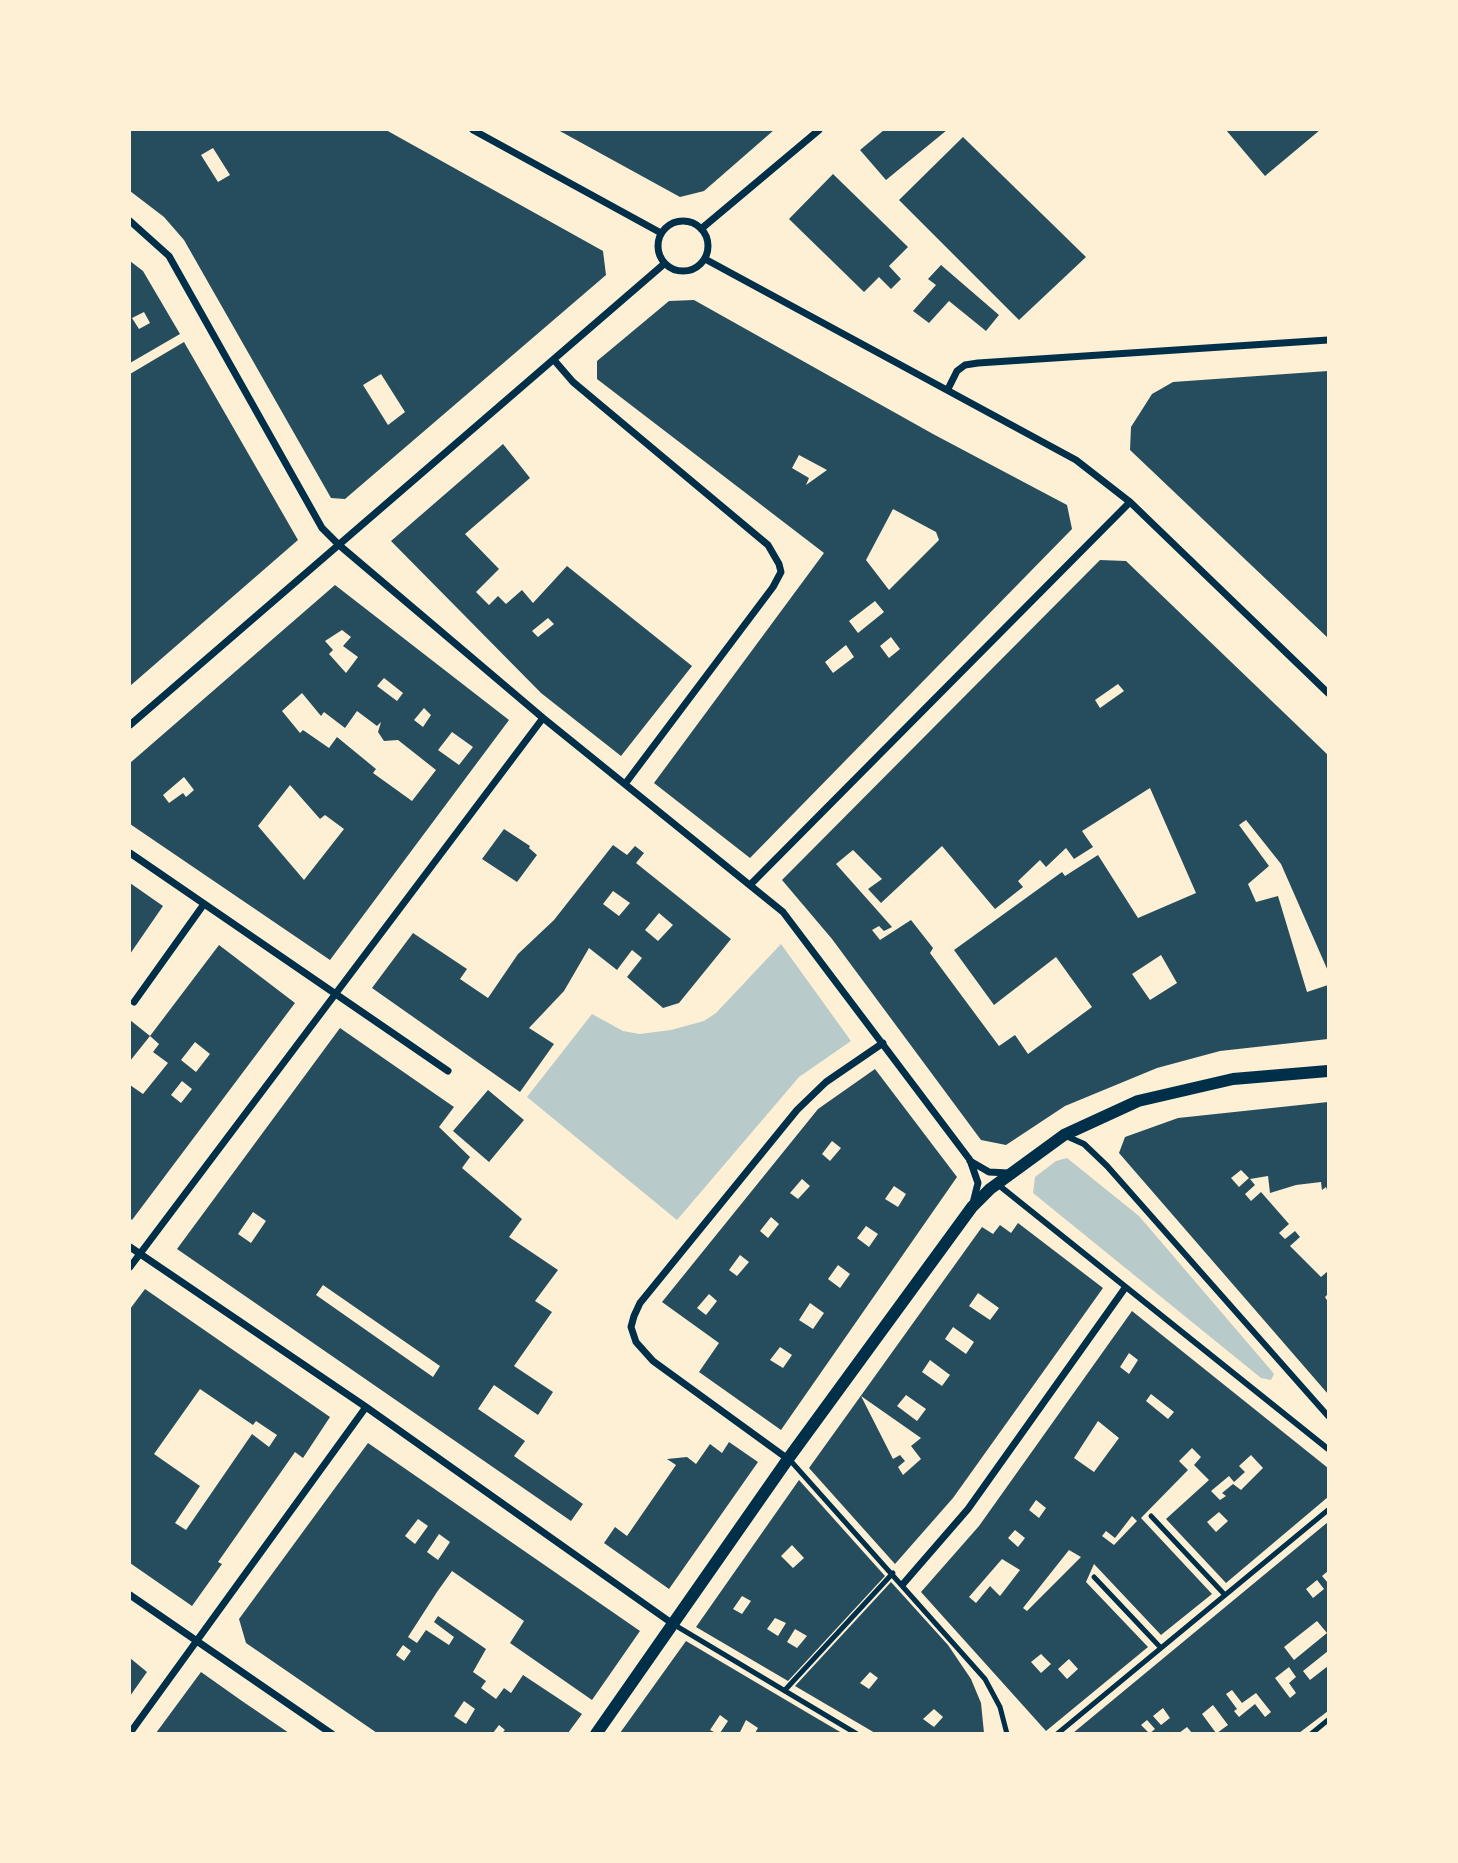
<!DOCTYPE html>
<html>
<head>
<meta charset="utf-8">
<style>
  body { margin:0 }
  #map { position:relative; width:1458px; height:1863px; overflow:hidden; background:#fdf0d5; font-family:"Alegreya Sans",sans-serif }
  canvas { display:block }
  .frame { position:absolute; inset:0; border:131px solid #fdf0d5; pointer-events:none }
</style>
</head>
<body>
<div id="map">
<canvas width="1458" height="1863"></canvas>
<div class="frame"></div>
</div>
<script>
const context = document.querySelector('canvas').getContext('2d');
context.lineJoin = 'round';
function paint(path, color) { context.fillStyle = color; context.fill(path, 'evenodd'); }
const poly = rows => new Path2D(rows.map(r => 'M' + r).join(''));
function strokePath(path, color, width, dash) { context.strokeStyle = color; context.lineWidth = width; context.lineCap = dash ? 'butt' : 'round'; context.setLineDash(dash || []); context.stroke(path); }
paint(poly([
  [781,944,851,1041,799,1077,677,1220,527,1097,592,1014,623,1031,640,1034,671,1030,704,1021,716,1013],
  [1067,1158,1139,1216,1270,1369,1274,1374,1271,1380,1261,1378,1033,1193,1035,1177,1056,1161]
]), '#b9caca');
paint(poly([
  [130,130,386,130,603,251,606,275,345,499,331,498,184,240,164,217,130,191],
  [213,148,230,175,218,182,201,155],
  [381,374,405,412,388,425,363,385],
  [558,130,774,130,704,191,680,197],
  [884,130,947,130,886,180,860,150],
  [1226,130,1320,130,1265,176],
  [963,137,1086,257,1019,320,899,200],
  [833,174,908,247,889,266,901,279,891,289,879,277,864,292,789,219],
  [130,261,143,271,180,334,130,363],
  [144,312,150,323,139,329,132,318],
  [941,265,999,315,986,331,949,301,929,323,913,311,936,285,928,279],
  [694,300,933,434,1067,505,1072,529,750,858,654,783,824,553,597,379,597,361,669,301],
  [799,455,827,470,806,485,809,478,792,468],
  [893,509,936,532,939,540,889,590,866,560],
  [875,601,884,612,858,633,849,621],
  [891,637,900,649,889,658,880,646],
  [846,645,854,657,833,673,825,662],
  [184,342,298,540,130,686,130,374],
  [1328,371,1328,638,1130,450,1131,427,1152,394,1173,382],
  [503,444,530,478,465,534,499,569,476,592,489,605,498,596,506,604,522,590,533,603,567,566,692,666,621,756,541,693,391,541],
  [548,618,554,624,538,637,532,631],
  [1100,560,1126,561,1328,755,1328,971,1281,864,1246,820,1239,825,1269,866,1248,884,1256,902,1278,896,1307,992,1328,985,1328,1039,1220,1051,1157,1068,1065,1106,1006,1145,981,1140,832,939,782,880],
  [1118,684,1124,691,1100,708,1095,700],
  [1150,788,1196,893,1138,918,1098,855,1065,876,1062,872,954,950,994,1005,1056,957,1092,1007,1028,1054,1015,1035,999,1046,930,953,933,948,911,920,880,940,872,930,879,926,884,931,892,927,836,864,853,850,882,879,868,889,881,903,942,846,995,909,1023,887,1018,881,1040,860,1046,867,1066,848,1074,859,1093,847,1082,831],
  [1161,955,1177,983,1150,1000,1132,974],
  [335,585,509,720,330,960,130,824,130,763],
  [342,630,351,637,343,646,358,657,346,673,329,654,333,650,325,641],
  [384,678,403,693,397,701,377,686],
  [302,693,321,716,324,712,345,728,357,711,377,726,381,722,378,732,384,741,398,740,436,770,412,801,373,773,376,769,337,737,329,748,303,730,300,733,282,711],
  [424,708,431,715,423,727,414,720],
  [452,732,473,747,459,765,438,750],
  [184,777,194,790,186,797,183,793,169,803,163,795],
  [290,785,320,819,325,815,344,829,304,880,258,826],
  [504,829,530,846,529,848,537,855,517,882,482,859],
  [613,845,627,855,635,846,644,853,636,863,731,939,679,1003,663,1008,627,977,642,958,632,950,617,970,589,948,564,991,529,1028,554,1044,520,1092,372,988,413,933,467,969,460,979,488,998,518,954,554,920],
  [613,891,630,903,619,916,603,904],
  [659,913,673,925,658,941,645,930],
  [130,883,163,906,130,954],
  [219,945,295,1003,132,1220,130,1218,130,1085,143,1094,168,1063,153,1052,159,1044,150,1036],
  [195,1042,210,1054,196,1072,181,1060],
  [182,1081,192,1089,181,1103,171,1095],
  [130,1020,150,1036,130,1061],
  [340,1028,454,1107,439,1127,470,1157,462,1168,522,1219,509,1237,558,1270,535,1301,552,1312,514,1366,553,1392,538,1415,494,1385,478,1409,525,1441,514,1456,583,1504,571,1521,177,1249],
  [253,1212,266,1221,251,1243,238,1234],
  [323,1285,440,1366,433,1377,316,1295],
  [875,1069,957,1177,781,1430,699,1372,719,1343,662,1302,818,1109],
  [832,1141,841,1148,830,1161,822,1154],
  [802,1179,810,1186,798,1199,790,1193],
  [894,1186,906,1194,898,1207,885,1199],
  [771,1217,779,1224,768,1238,760,1231],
  [866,1226,878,1234,869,1247,857,1238],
  [740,1255,749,1262,737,1276,729,1270],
  [838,1265,850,1274,840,1288,828,1279],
  [709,1294,717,1301,706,1315,697,1308],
  [810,1303,824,1313,813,1329,799,1320],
  [780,1347,792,1355,783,1368,770,1360],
  [488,1090,524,1120,489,1162,453,1131],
  [1328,1102,1328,1193,1326,1187,1322,1190,1321,1182,1296,1185,1270,1193,1268,1176,1250,1179,1255,1185,1245,1194,1251,1201,1261,1192,1289,1224,1279,1233,1285,1239,1295,1231,1300,1237,1290,1246,1321,1277,1328,1271,1328,1294,1325,1297,1328,1302,1328,1394,1119,1153,1125,1137,1178,1118],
  [1241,1170,1249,1178,1239,1187,1231,1178],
  [1018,1223,1103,1288,953,1498,895,1564,809,1468,982,1227,993,1234,1000,1225,1011,1233],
  [978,1293,999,1308,990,1320,969,1306],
  [953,1327,974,1342,966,1354,945,1339],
  [930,1360,950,1375,942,1386,922,1372],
  [906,1395,926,1409,917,1421,897,1406],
  [861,1396,921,1438,911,1446,921,1459,903,1475,898,1467,905,1461,900,1455,893,1459],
  [145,1289,330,1417,303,1458,295,1452,218,1562,222,1564,192,1606,130,1563,130,1309],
  [200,1389,253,1425,256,1421,277,1435,269,1447,252,1434,186,1530,175,1523,200,1486,154,1454],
  [1132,1311,1328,1468,1328,1497,1226,1583,1166,1519,1209,1480,1194,1465,1201,1457,1192,1448,1179,1461,1188,1470,1141,1518,1212,1594,1161,1635,1094,1564,1086,1582,1148,1647,1046,1731,921,1592,979,1526],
  [1129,1353,1138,1360,1129,1374,1120,1367],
  [1151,1394,1174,1412,1168,1419,1146,1401],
  [1098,1421,1119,1438,1094,1472,1074,1458],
  [1251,1455,1263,1468,1241,1490,1233,1484,1222,1493,1226,1496,1220,1500,1211,1491,1229,1476,1234,1482,1245,1472,1239,1466],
  [1036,1500,1046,1508,1039,1518,1029,1510],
  [1219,1512,1228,1521,1216,1532,1207,1522],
  [1132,1516,1137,1521,1114,1545,1102,1536,1106,1531,1115,1538],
  [1015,1530,1025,1538,1018,1547,1008,1538],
  [1069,1550,1081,1557,1027,1611,1023,1608],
  [1002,1559,1020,1570,1000,1596,990,1586,976,1603,969,1597],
  [1041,1654,1051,1664,1041,1673,1031,1662],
  [1069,1659,1078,1669,1067,1679,1058,1669],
  [729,1442,758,1462,669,1589,604,1543,615,1527,627,1536,676,1465,667,1459,687,1457,696,1464,710,1444,722,1453],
  [368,1443,640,1631,592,1700,510,1643,524,1621,452,1571,437,1592,408,1637,417,1643,426,1630,449,1645,454,1637,434,1622,438,1616,486,1649,473,1672,486,1681,481,1688,496,1699,504,1688,511,1693,523,1675,582,1714,568,1733,502,1733,505,1730,499,1725,493,1733,377,1733,246,1643,239,1619],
  [418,1519,428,1526,415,1544,405,1536],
  [439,1534,450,1542,438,1560,427,1552],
  [403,1645,411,1651,404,1661,396,1655],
  [464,1701,475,1709,466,1724,454,1716],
  [799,1480,885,1576,788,1681,696,1627],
  [792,1545,804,1558,793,1568,781,1556],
  [742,1596,751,1601,742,1614,733,1609],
  [775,1618,786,1623,778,1636,767,1629],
  [795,1629,807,1636,797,1648,787,1642],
  [1328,1522,1328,1571,1322,1576,1328,1583,1328,1651,1303,1671,1310,1680,1328,1666,1328,1711,1299,1733,1217,1733,1228,1725,1213,1705,1202,1714,1216,1733,1192,1733,1187,1727,1179,1733,1150,1733,1155,1729,1147,1720,1141,1725,1149,1733,1073,1733],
  [1317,1580,1324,1589,1313,1598,1306,1589],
  [1317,1621,1327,1633,1294,1660,1284,1647],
  [1289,1667,1296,1677,1289,1683,1296,1693,1290,1698,1275,1678],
  [1232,1690,1242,1703,1256,1693,1271,1712,1265,1717,1255,1704,1239,1717,1234,1711,1237,1709,1226,1694],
  [1163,1708,1170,1718,1161,1725,1153,1716],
  [891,1582,948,1645,971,1679,981,1703,984,1733,875,1733,795,1686],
  [870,1672,878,1678,869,1689,860,1683],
  [934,1709,943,1717,934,1727,923,1719],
  [686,1641,818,1719,842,1733,755,1733,758,1728,746,1720,740,1732,743,1733,720,1733,728,1721,720,1715,710,1730,716,1733,620,1733],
  [130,1658,147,1672,130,1696],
  [201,1672,242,1701,289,1733,156,1733]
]), '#264d5e');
strokePath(poly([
  [789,1459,985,1679,1000,1707,1007,1734],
  [1151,1516,1225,1595],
  [1094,1577,1161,1648],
  [673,1624,857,1734],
  [785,1690,893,1573],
  [1057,1734,1328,1510],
  [1311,1734,1328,1720]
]), '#003049', 5);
strokePath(poly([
  [1066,1136,1084,1144,1107,1166,1328,1416],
  [996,1183,1328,1449]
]), '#003049', 6);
strokePath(poly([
  [473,130,661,233],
  '658 246a25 25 0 1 1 50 0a25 25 0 1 1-50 0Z',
  [130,221,169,256,322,528,339,545,543,718,783,912,970,1160,978,1183,973,1203],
  [701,229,819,130],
  [705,259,1076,460,1130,502,1328,693],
  [554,360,573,382,768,545,779,564,781,572,773,587,625,784],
  [948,389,957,371,965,365,978,363,1328,340],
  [130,725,664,264],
  [130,853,448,1071],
  [751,884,1130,502],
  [134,1002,204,904],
  [970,1161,989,1172,1008,1173],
  [130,1247,366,1407,673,1624],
  [130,1267,543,718],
  [788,1459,653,1361,636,1342,631,1327,634,1316,640,1303,797,1110,826,1082,883,1043],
  [903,1584,968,1509,1125,1288],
  [130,1595,332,1734],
  [130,1733,366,1407]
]), '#003049', 7);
strokePath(poly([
  [596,1734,788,1459,972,1207,990,1189,1064,1135,1138,1101,1233,1079,1328,1071]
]), '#003049', 12);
</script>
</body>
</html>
